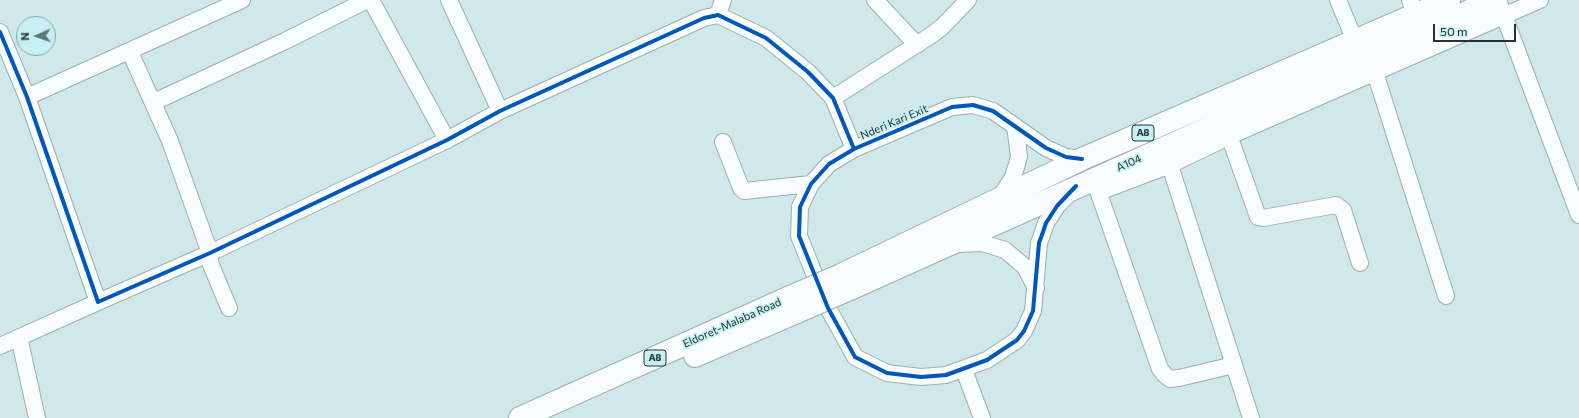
<!DOCTYPE html>
<html>
<head>
<meta charset="utf-8">
<style>
  body { margin:0 }
  #map { position:relative; width:1579px; height:418px; overflow:hidden; background:#d0e8ea; font-family:Commissioner,sans-serif }
  canvas { display:block }
  .north { position:absolute; left:16px; top:16px; width:40px; height:40px; box-sizing:border-box; background:#c6f0f4; border:1px solid #85a5a8; border-radius:50%; rotate:268deg; font-size:11px; font-weight:700; line-height:16px; text-align:center; color:#243436 }
  .north::after { content:''; display:block; margin:auto; width:14px; height:18px; background:#607375; clip-path:polygon(50% 0,100% 100%,50% 72%,0 100%) }
  .scale { position:absolute; left:1433px; top:24px; width:83px; height:18px; box-sizing:border-box; border:2px solid #243436; border-top:0; padding-left:5px; font-size:12px; line-height:14px; white-space:nowrap; color:#243436; -webkit-text-stroke:3px #c6f0f4; paint-order:stroke }
</style>
</head>
<body>
<div id="map">
<canvas width="1579" height="418"></canvas>
<div class="north">N</div>
<div class="scale">50 m</div>
</div>
<script>
const context = document.querySelector('canvas').getContext('2d');
context.lineJoin = 'round';
const poly = rows => new Path2D(rows.map(r => 'M' + r).join(''));
function strokePath(path, color, width, dash) { context.strokeStyle = color; context.lineWidth = width; context.lineCap = dash ? 'butt' : 'round'; context.setLineDash(dash || []); context.stroke(path); }
function write(font, color, halo, rows, align = 'center') {
  context.font = font + ' Commissioner,sans-serif'; context.lineWidth = 3.5; context.setLineDash([]); context.textBaseline = 'middle'; context.strokeStyle = halo; context.fillStyle = color; for (const [text, x, y, turn = 0] of rows) {
    context.save(); context.translate(x, y); context.rotate((+turn || 0) * Math.PI / 180); context.textAlign = isNaN(turn) ? turn : align; if (halo) context.strokeText(text, 0, 0); context.fillText(text, 0, 0); context.restore();
  }
}
const minor = poly([
  [371,0,447,140],
  [449,0,500,111],
  [875,0,917,45],
  [1338,0,1355,41],
  [1410,0,1416,15],
  [1500,5,1579,215],
  [718,15,723,0],
  [0,32,27,97,98,302,210,253,447,140,500,111,704,18,718,15,766,38,808,72,833,98,854,149],
  [130,52,170,141,210,253],
  [1372,63,1446,296],
  [27,97,242,0],
  [833,98,930,36,942,27,968,0],
  [154,102,285,41,367,0],
  [1226,127,1258,217,1263,218,1336,205,1343,210,1360,263],
  [723,142,741,188,744,191,811,184],
  [1167,156,1251,418],
  [1095,182,1160,369,1165,375,1170,379,1179,378,1234,365],
  [1099,192,1170,165,1230,136,1540,0],
  [1070,193,1057,206,1046,223,1043,232,1039,243,1033,311,1024,331,1017,340,987,360,946,375,921,377,887,373,855,357,828,308,799,236,800,207,811,184,829,164,854,149,952,107,973,105,993,111,1046,148,1066,157,1082,159],
  [998,200,1013,177,1017,164,1019,156,1015,126],
  [958,244,982,243,1005,250,1025,267,1036,288],
  [208,253,211,265,229,308],
  [19,337,37,418],
  [0,346,98,302],
  [964,370,982,418]
]);
const highway = poly([
  [841,275,1082,159,1449,0],
  [850,289,1494,0],
  [695,356,797,312],
  [520,418,790,297]
]);
strokePath(minor, '#9baeaf', 18);
strokePath(highway, '#9baeaf', 24);
strokePath(minor, '#f8fcfc', 16);
strokePath(highway, '#f8fcfc', 22);
const highwayBridge = poly([
  [790,297,841,275],
  [797,312,850,289]
]);
strokePath(highwayBridge, '#9baeaf', 24, []);
strokePath(highwayBridge, '#f8fcfc', 22);
strokePath(poly([
  [0,32,27,97,98,302,210,253,447,140,500,111,704,18,718,15,766,38,808,72,833,98,854,149],
  [1076,186,1057,206,1046,223,1043,232,1039,243,1033,311,1024,331,1017,340,987,360,946,375,921,377,887,373,855,357,828,308,799,236,800,207,811,184,829,164,854,149,952,107,973,105,993,111,1046,148,1066,157,1082,159]
]), '#0057b8', 4);
for (const [x, y, w] of [
  [1143,133,22],
  [655,358,22]
]) { const box = new Path2D(); box.roundRect(x - w / 2, y - 8, w, 16, 3); context.fillStyle = '#c6f0f4'; context.fill(box); strokePath(box, '#243436', 1); }
write('bold 10px', '#243436', null, [
  ["A8",1143,133],
  ["A8",655,358]
]);
write('11px', '#243436', '#c6f0f4', [
  ["Nderi Kari Exit",894,122,-23],
  ["A104",1129,163,-24],
  ["Eldoret-Malaba Road",732,323,-24]
]);
</script>
</body>
</html>
